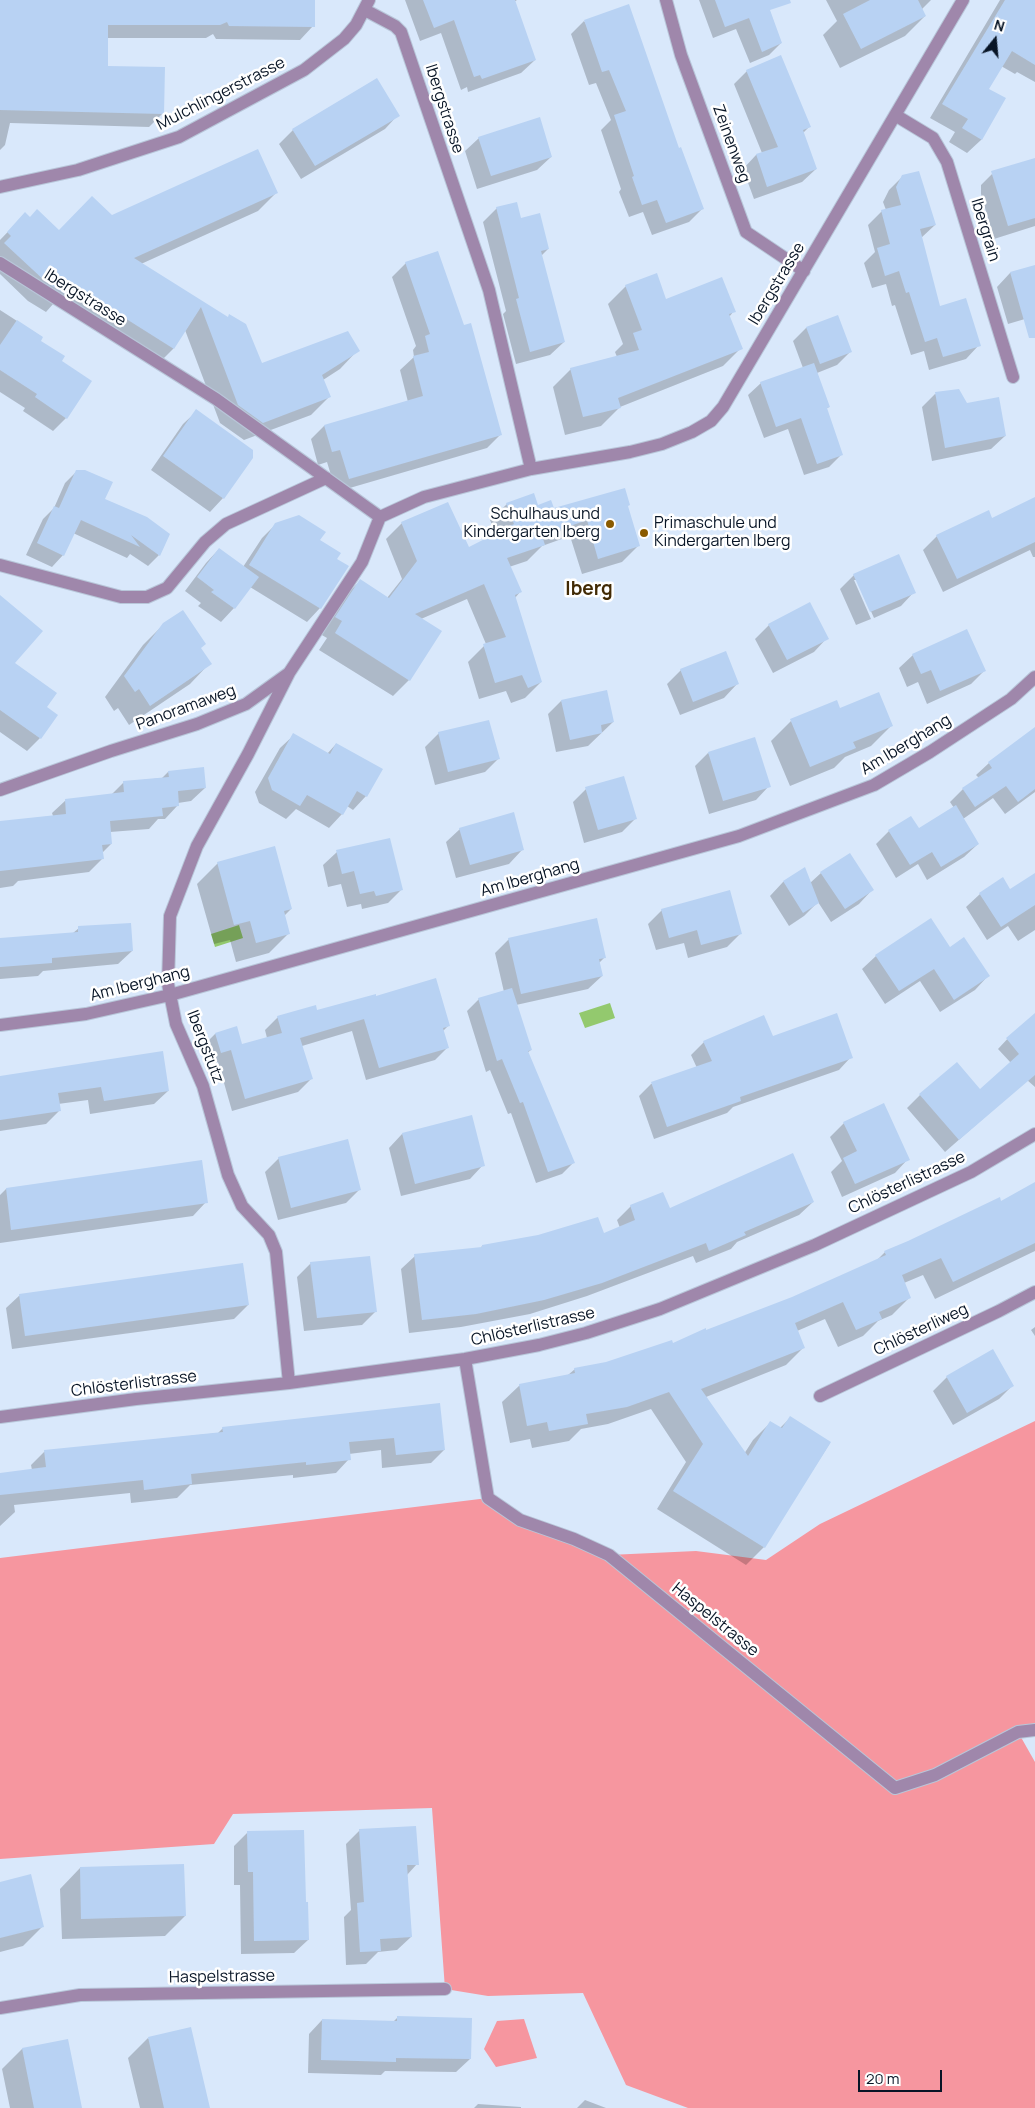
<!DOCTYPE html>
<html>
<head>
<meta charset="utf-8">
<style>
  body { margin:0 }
  #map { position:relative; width:1035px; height:2108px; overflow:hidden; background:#d9e8fb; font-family:Manrope,sans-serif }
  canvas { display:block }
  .north { position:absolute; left:970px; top:15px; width:50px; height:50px; -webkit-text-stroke:4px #fff; paint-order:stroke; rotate:17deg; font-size:14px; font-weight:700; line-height:20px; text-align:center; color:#081526 }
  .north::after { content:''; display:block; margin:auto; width:18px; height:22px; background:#081526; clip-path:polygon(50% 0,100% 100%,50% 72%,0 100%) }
  .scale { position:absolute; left:858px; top:2070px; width:84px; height:22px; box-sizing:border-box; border:2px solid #081526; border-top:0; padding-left:6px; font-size:15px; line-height:18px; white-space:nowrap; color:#081526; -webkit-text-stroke:4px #fff; paint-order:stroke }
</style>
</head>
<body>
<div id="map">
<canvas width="1035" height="2108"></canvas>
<div class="north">N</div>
<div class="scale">20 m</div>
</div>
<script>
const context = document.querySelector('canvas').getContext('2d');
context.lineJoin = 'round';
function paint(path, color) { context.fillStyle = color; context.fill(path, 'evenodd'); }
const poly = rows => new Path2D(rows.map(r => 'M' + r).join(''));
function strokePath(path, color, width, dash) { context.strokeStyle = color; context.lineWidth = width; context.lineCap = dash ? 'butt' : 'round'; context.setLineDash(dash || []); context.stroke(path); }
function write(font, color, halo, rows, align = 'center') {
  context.font = font + ' Manrope,sans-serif'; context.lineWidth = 5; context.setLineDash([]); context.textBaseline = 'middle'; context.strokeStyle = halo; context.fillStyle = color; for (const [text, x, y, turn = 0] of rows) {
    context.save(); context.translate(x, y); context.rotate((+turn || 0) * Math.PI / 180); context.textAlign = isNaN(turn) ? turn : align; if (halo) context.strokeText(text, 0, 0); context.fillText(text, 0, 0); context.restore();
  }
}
paint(poly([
  [1035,1421,1035,1730,1018,1732,1035,1762,1035,2108,688,2108,626,2085,583,1993,488,1996,445,1989,432,1808,233,1814,214,1844,0,1859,0,1558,488,1498,520,1520,609,1555,696,1551,766,1560,820,1524],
  [524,2019,537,2058,496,2067,484,2049,497,2021]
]), '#f6969f');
paint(poly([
  [239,925,243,938,215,947,211,934],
  [610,1003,615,1018,585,1028,579,1013]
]), '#93c96e');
paint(poly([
  [0,0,314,0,313,26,300,40,216,39,213,34,206,38,107,38,107,67,163,113,149,127,10,123,5,145,0,150],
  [405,0,517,0,514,2,535,60,521,73,468,92,467,87,461,90,441,33,420,41],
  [699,0,766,0,781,43,769,55,750,63,736,29,713,38],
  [826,0,931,0,922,9,925,16,905,36,840,68,823,35,837,21],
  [1000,0,1035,0,1035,82,1017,72,1015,74,1001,66,987,89,1004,99,981,140,967,153,949,142,955,132,930,118],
  [584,21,678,150,703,208,689,222,652,235,643,212,629,217,619,192,621,189,601,130,611,120,596,83,589,85,571,34],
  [747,71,809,127,803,133,816,169,802,182,754,199,743,169,756,155,762,153,734,84],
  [377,80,398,115,385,129,301,179,279,144,293,130],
  [479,138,551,157,537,170,477,189,465,151],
  [1035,168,1035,226,994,239,981,194,981,185,994,172],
  [903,176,935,225,921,238,939,308,979,345,966,359,929,370,924,351,911,355,895,305,892,306,886,284,872,288,864,263,875,252,868,225,882,211,886,210,883,202,889,190],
  [276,193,258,211,141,264,227,318,261,365,358,350,340,369,323,380,329,397,311,415,244,440,220,423,185,330,173,349,155,367,54,303,46,312,28,301,0,274,0,240,25,214,29,218,59,231,112,216],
  [497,208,520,219,548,249,541,256,564,342,550,355,516,364,503,314,506,311,483,222],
  [406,263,500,435,487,448,336,492,327,462,318,465,311,439,324,426,408,402,400,370,414,357,413,350,416,346,392,277],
  [1035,266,1035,316,1008,324,997,287,1010,273],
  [626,286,666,301,734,311,729,317,741,348,723,366,620,407,601,426,565,435,553,387,571,369,617,357,615,352,623,344,608,304],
  [0,310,42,337,39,341,60,362,66,418,53,431,23,411,25,408,0,392],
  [837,316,850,352,837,365,817,373,829,407,826,409,842,454,829,467,804,475,788,429,764,438,748,395,761,383,803,368,793,341,806,328],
  [935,394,967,405,1005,436,991,449,932,461,922,407],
  [197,411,223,498,210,512,151,470,183,424],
  [77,471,159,555,148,566,130,554,127,558,73,533,63,555,52,567,26,555,43,519,54,508,65,483],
  [1035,499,1035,557,1033,557,1030,550,943,592,923,550,937,536,988,512,992,519],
  [507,504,553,510,627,507,638,546,622,562,582,574,570,536,542,546,527,561,509,567,520,592,515,598,541,682,525,698,511,703,506,691,479,699,468,662,486,644,467,599,421,619,409,680,393,696,319,650,327,638,320,634,344,597,360,581,387,598,402,579,386,539,402,523,468,549,496,535,490,520],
  [276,524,319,540,336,559,320,608,307,622,250,587,234,608,221,622,198,606,201,603,185,591,206,563,219,549,243,567,262,538],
  [854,575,914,592,901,606,874,618,857,580,854,580,871,619,856,625,840,589],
  [0,596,14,663,45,707,40,738,27,751,0,732],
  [164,624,200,649,210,663,190,684,129,725,118,708,114,711,105,697,143,645],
  [769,625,827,638,814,652,773,673,755,639],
  [913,655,985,670,971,684,927,704,918,682,907,687,899,668],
  [681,670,737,684,724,698,680,715,667,684],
  [561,701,613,722,588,746,556,752,548,714],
  [839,710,891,726,871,746,845,757,834,768,790,786,771,741,791,721],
  [1035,729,1035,792,1005,814,993,798,963,819,978,844,964,857,927,880,918,864,896,878,876,844,889,831,918,830,954,808,950,802,963,789,979,778,976,775,989,763],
  [439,733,498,759,485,772,435,785,425,747],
  [294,735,327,754,336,744,366,796,353,810,347,806,342,814,329,828,296,809,286,819,259,803,255,792,280,748],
  [708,753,769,786,756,800,709,814,695,766],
  [168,772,205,788,191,801,178,803,178,805,165,819,158,819,149,829,110,832,111,844,102,853,102,859,89,872,18,881,13,886,0,888,0,822,53,816,52,813,66,800,111,795,124,782,162,778],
  [586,789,635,819,622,832,584,843,573,802],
  [460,829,522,850,509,864,456,878,446,842],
  [337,852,401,890,388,903,362,909,361,904,347,907,341,884,328,887,323,865],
  [218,863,291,909,284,916,289,933,269,953,236,962,230,940,214,944,197,884],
  [804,869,810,883,821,873,872,890,859,904,831,922,818,902,804,916,789,926,770,896,783,882],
  [1035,875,1035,930,1018,941,1008,926,987,940,966,907,980,894,1010,891],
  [662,910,741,933,727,947,688,958,684,943,656,950,648,924],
  [79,928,132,951,118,964,43,971,38,976,0,979,0,940,73,933],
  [509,939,605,957,599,963,602,976,588,989,516,1005,531,1050,527,1053,574,1162,562,1174,536,1183,511,1113,508,1114,490,1070,486,1072,467,1011,479,999,504,992,495,953],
  [949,948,988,976,975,990,940,1012,920,981,885,1004,862,969,876,956],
  [376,997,449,1025,443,1031,448,1047,435,1060,366,1080,352,1031,302,1046,311,1079,298,1092,232,1111,218,1062,208,1065,202,1047,215,1034,236,1028,241,1046,267,1038,265,1030,278,1017,316,1012],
  [1035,1019,1035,1087,1027,1080,945,1152,907,1108,920,1095,980,1090,1011,1063,998,1049,1011,1035],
  [773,1037,851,1057,839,1070,733,1107,727,1113,654,1139,639,1096,651,1084,697,1068,691,1055,704,1042],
  [0,1078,168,1091,154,1104,90,1114,88,1100,58,1104,59,1111,46,1124,0,1131],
  [844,1123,908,1159,895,1173,842,1197,831,1172,842,1161,830,1137],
  [402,1134,483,1165,470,1179,401,1196,389,1148],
  [279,1158,360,1189,346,1203,278,1220,265,1172],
  [201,1162,206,1202,193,1216,0,1243,0,1195,6,1189],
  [1035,1183,1035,1251,935,1299,923,1275,904,1283,910,1297,892,1315,878,1321,863,1336,838,1347,825,1319,797,1331,803,1348,786,1365,706,1397,744,1454,753,1440,771,1422,780,1428,790,1418,830,1443,764,1547,746,1565,657,1509,686,1462,651,1409,608,1424,581,1429,569,1441,532,1448,530,1439,510,1443,502,1402,520,1385,568,1375,575,1369,606,1363,673,1344,793,1298,875,1262,885,1252,1001,1202],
  [813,1202,799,1215,737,1242,731,1249,696,1263,693,1256,587,1296,530,1314,461,1327,409,1333,401,1269,415,1256,480,1249,482,1246,604,1234,620,1228,617,1220,631,1206,670,1210],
  [311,1263,376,1311,362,1325,304,1331,297,1277],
  [20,1295,248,1305,234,1319,12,1349,6,1308],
  [1035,1327,1035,1336,1031,1330],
  [947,1377,1013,1385,999,1399,953,1425,933,1391],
  [439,1404,444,1450,431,1463,382,1468,381,1450,349,1454,349,1459,336,1473,293,1478,293,1475,190,1485,177,1498,131,1503,130,1493,14,1505,15,1512,0,1526,0,1474,32,1470,31,1465,45,1451,218,1433,223,1428],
  [360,1830,417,1864,407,1875,411,1937,397,1950,378,1952,366,1964,346,1965,344,1917,351,1910,346,1844],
  [248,1832,305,1904,308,1940,294,1953,241,1954,240,1885,234,1885,234,1846],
  [80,1868,185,1916,165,1936,62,1939,60,1889],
  [0,1883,43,1926,23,1946,0,1952],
  [397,2018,470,2059,456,2072,385,2071,381,2075,308,2073,309,2034,322,2020,393,2022],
  [148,2038,209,2108,140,2108,128,2058],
  [67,2040,81,2108,10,2108,2,2069,22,2049],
  [585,2100,606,2108,577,2108],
  [478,2104,521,2107,521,2108,474,2108]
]), '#0003');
paint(poly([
  [0,0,315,0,315,27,229,26,227,22,220,25,108,25,108,66,165,67,164,114,0,110],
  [423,0,515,0,536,60,482,79,480,75,474,77,454,20,434,28],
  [715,0,790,0,791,3,770,10,782,43,762,52,749,18,725,27],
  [870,0,918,0,926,16,861,49,843,14],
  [1005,0,1035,0,1035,65,1012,51,989,89,1006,98,982,140,962,128,968,119,942,104],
  [629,4,679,148,681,147,704,209,666,223,657,200,642,205,632,177,634,176,614,115,626,111,609,70,602,72,584,20],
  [781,55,811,127,803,130,817,169,767,187,756,154,778,147,746,70],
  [377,78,400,116,315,166,292,129],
  [540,117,552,157,491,176,478,137],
  [258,149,278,193,134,258,228,317,229,314,246,324,262,363,348,331,360,351,322,375,331,397,263,423,238,405,201,307,174,349,74,286,65,294,46,282,4,243,11,236,7,232,25,212,30,217,37,209,59,230,92,196,112,215],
  [1035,158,1035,218,1008,226,991,171],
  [919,171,936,225,920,229,940,306,966,298,981,346,943,357,937,338,925,342,909,292,906,293,899,271,885,276,877,248,890,244,881,210,901,205,896,187,902,175],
  [517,202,521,218,540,213,549,249,541,251,565,342,530,352,516,299,519,298,496,207],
  [438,251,464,325,471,323,502,435,349,479,340,450,332,452,324,425,423,396,413,356,429,352,425,336,430,334,405,262],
  [1035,265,1035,338,1029,338,1010,272],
  [657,273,666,299,722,277,736,312,729,314,743,349,618,398,621,408,583,417,570,368,639,350,633,333,642,330,625,285],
  [838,315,852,352,820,364,806,327],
  [17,320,43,337,41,341,65,356,62,361,92,381,67,419,35,397,37,394,0,370,0,345],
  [814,363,830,407,827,408,843,455,817,464,801,418,776,427,760,382],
  [959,389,967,403,999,397,1006,436,945,448,935,392],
  [196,409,253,450,253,458,224,499,163,456],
  [76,470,85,470,113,482,105,499,147,517,170,534,160,556,131,535,140,547,81,520,64,556,37,543,54,506,59,508],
  [625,488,630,505,628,506,640,546,598,559,587,520,542,536,545,545,507,558,522,592,515,595,542,682,528,688,522,675,495,683,483,644,506,637,484,584,415,614,442,631,410,681,335,633,342,621,335,617,360,579,389,598,417,561,401,522,448,502,469,547,514,524,506,503,534,493,538,505,551,500,554,508],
  [1035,497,1035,542,957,579,936,535,989,510,992,518],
  [299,515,326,532,320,540,341,553,337,559,349,566,321,609,249,565,275,523],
  [219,548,259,577,235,609,211,592,214,590,197,577],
  [899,554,916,593,870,612,853,574],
  [0,595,43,631,15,663,57,693,47,707,58,715,41,739,0,710],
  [810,602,829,639,787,660,768,624],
  [183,610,206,644,201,648,212,664,150,706,139,689,135,692,124,676,163,623],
  [967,629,986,671,940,691,931,670,921,674,912,654],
  [726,651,739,684,693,702,680,669],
  [607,690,614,722,601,725,602,733,570,740,561,700],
  [879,692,893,726,853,742,856,748,810,767,790,719,837,700,840,708],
  [489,720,500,759,448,772,438,732],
  [1035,727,1035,789,1018,802,1006,786,975,807,962,788,992,768,988,762],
  [293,733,330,754,336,743,383,769,367,797,357,791,343,815,307,795,300,806,272,790,268,778],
  [755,737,771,787,723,801,708,752],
  [204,767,206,788,178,791,179,806,162,808,163,816,110,821,112,844,102,845,104,859,0,871,0,821,66,814,65,799,124,792,123,781,169,777,168,771],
  [624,776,637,819,598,830,585,787],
  [956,805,979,844,941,867,932,852,910,865,888,830,911,816,919,828],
  [514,812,524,850,470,865,459,828],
  [390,838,403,890,376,896,374,891,360,894,354,871,342,874,336,850],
  [275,846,292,909,284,911,290,934,256,943,250,921,234,925,217,862],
  [850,853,874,890,845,909,820,872],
  [805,867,819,903,803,913,783,881],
  [1035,873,1035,905,1001,927,979,893,1003,877,1010,889],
  [730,890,742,934,701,945,697,930,669,938,661,909],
  [597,918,606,958,599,959,603,976,521,994,508,938],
  [931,918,950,947,964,937,990,976,954,1000,934,969,899,991,875,955],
  [131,923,133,951,52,958,52,963,0,967,0,938,78,932,78,926],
  [436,978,450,1026,443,1028,449,1048,379,1068,364,1019,300,1038,313,1079,245,1099,231,1050,221,1053,215,1033,237,1026,242,1044,282,1033,277,1016,316,1005,317,1010,376,994,376,996],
  [512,988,532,1050,528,1051,575,1163,548,1172,523,1102,520,1103,502,1059,497,1061,478,998],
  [837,1013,853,1058,740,1097,741,1101,667,1127,651,1082,712,1061,703,1041,764,1015,773,1036],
  [1035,1013,1035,1075,959,1140,919,1094,957,1062,980,1089,1019,1054,1006,1038],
  [163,1051,169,1091,104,1101,101,1087,58,1093,61,1111,0,1120,0,1076],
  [884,1103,910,1160,855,1184,843,1158,857,1151,843,1122],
  [472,1115,485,1166,415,1184,402,1133],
  [348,1139,361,1190,291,1208,278,1157],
  [793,1153,814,1202,744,1232,746,1235,709,1251,706,1243,602,1283,544,1300,476,1314,422,1320,414,1254,482,1247,482,1245,538,1235,598,1217,604,1233,635,1220,630,1205,663,1192,670,1208],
  [202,1160,208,1203,11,1230,6,1188],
  [1035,1182,1035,1243,953,1282,941,1258,902,1275,911,1298,879,1312,882,1319,856,1330,843,1302,795,1323,805,1348,701,1389,748,1456,770,1421,782,1428,790,1416,831,1442,765,1548,673,1491,703,1444,669,1392,627,1407,586,1414,588,1424,549,1431,547,1422,527,1426,519,1384,575,1373,574,1368,606,1362,672,1340,673,1343,706,1328,706,1330,792,1297,886,1255,884,1251,908,1241,1000,1197,1001,1201],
  [370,1256,377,1312,317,1318,310,1262],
  [243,1263,249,1305,25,1336,19,1294],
  [993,1349,1014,1386,967,1413,946,1376],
  [440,1403,445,1450,396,1455,394,1438,349,1442,351,1460,306,1465,306,1462,191,1474,192,1484,144,1490,143,1480,0,1495,0,1473,46,1467,44,1450,223,1432,222,1427],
  [416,1826,419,1865,407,1865,412,1937,380,1939,381,1951,360,1952,357,1903,364,1902,359,1829],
  [304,1830,306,1902,308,1902,309,1940,254,1941,253,1872,248,1872,247,1831],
  [184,1864,186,1916,81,1919,80,1867],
  [31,1874,44,1927,0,1938,0,1882],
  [397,2016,472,2018,471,2059,396,2058,396,2062,321,2060,322,2019,397,2021],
  [191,2027,210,2108,164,2108,148,2037],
  [68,2039,82,2108,34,2108,22,2048]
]), '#b8d2f3');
const minor = poly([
  [666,0,681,55,746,232,804,271],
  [365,10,395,26,401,32,489,290,531,469],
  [895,115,933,138,947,162,1013,377],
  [0,187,78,170,179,137,304,70,344,39,356,25,369,0],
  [0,263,216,399,380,517,424,497,531,469,630,452,662,444,692,432,711,421,723,407,963,0],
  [0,565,121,597,147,597,167,588,205,542,226,524,326,478],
  [0,790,111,751,197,724,246,704,289,673,362,562,380,517],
  [0,1025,86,1014,170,995,739,836,874,785,930,752,1011,699,1035,677],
  [465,1359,488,1498,520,1520,574,1539,609,1555,895,1788,935,1775,1018,1732,1035,1730],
  [289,1383,276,1252,269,1235,242,1206,228,1175,203,1086,176,1024,168,984,170,916,197,846,248,754,289,673],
  [820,1396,999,1311,1035,1292],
  [0,1417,136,1399,289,1383,465,1359,539,1345,586,1333,660,1309,815,1245,971,1172,1035,1134],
  [0,2008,80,1995,445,1989]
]);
strokePath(minor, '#b8c6d9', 14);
strokePath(minor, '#9f87ab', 12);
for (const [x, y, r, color] of [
  [610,524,5,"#8a5b00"],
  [644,533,5,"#8a5b00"]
]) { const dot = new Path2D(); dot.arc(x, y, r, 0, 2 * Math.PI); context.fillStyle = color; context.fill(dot); strokePath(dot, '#fff', 2); }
write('16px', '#081526', '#fff', [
  ["Mulchlingerstrasse",221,94,-27],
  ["Ibergstrasse",444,109,72],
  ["Zeinenweg",731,144,70],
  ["Ibergrain",985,230,73],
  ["Ibergstrasse",777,284,-59],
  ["Ibergstrasse",85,298,32],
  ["Panoramaweg",186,708,-20],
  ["Am Iberghang",906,745,-31],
  ["Am Iberghang",530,878,-16],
  ["Am Iberghang",140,984,-14],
  ["Ibergstutz",205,1047,69],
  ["Chlösterlistrasse",907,1183,-25],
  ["Chlösterlistrasse",533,1327,-13],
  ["Chlösterliweg",921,1330,-25],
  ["Chlösterlistrasse",134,1384,-7],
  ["Haspelstrasse",715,1620,39],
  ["Haspelstrasse",222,1977,-1]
]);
write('16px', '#081526', '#fff', [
  ["Schulhaus und",600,515],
  ["Kindergarten Iberg",600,533],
  ["Primaschule und",654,524,"left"],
  ["Kindergarten Iberg",654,542,"left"]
], 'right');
write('bold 19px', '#412a05', '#fff', [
  ["Iberg",589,590]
]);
</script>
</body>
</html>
